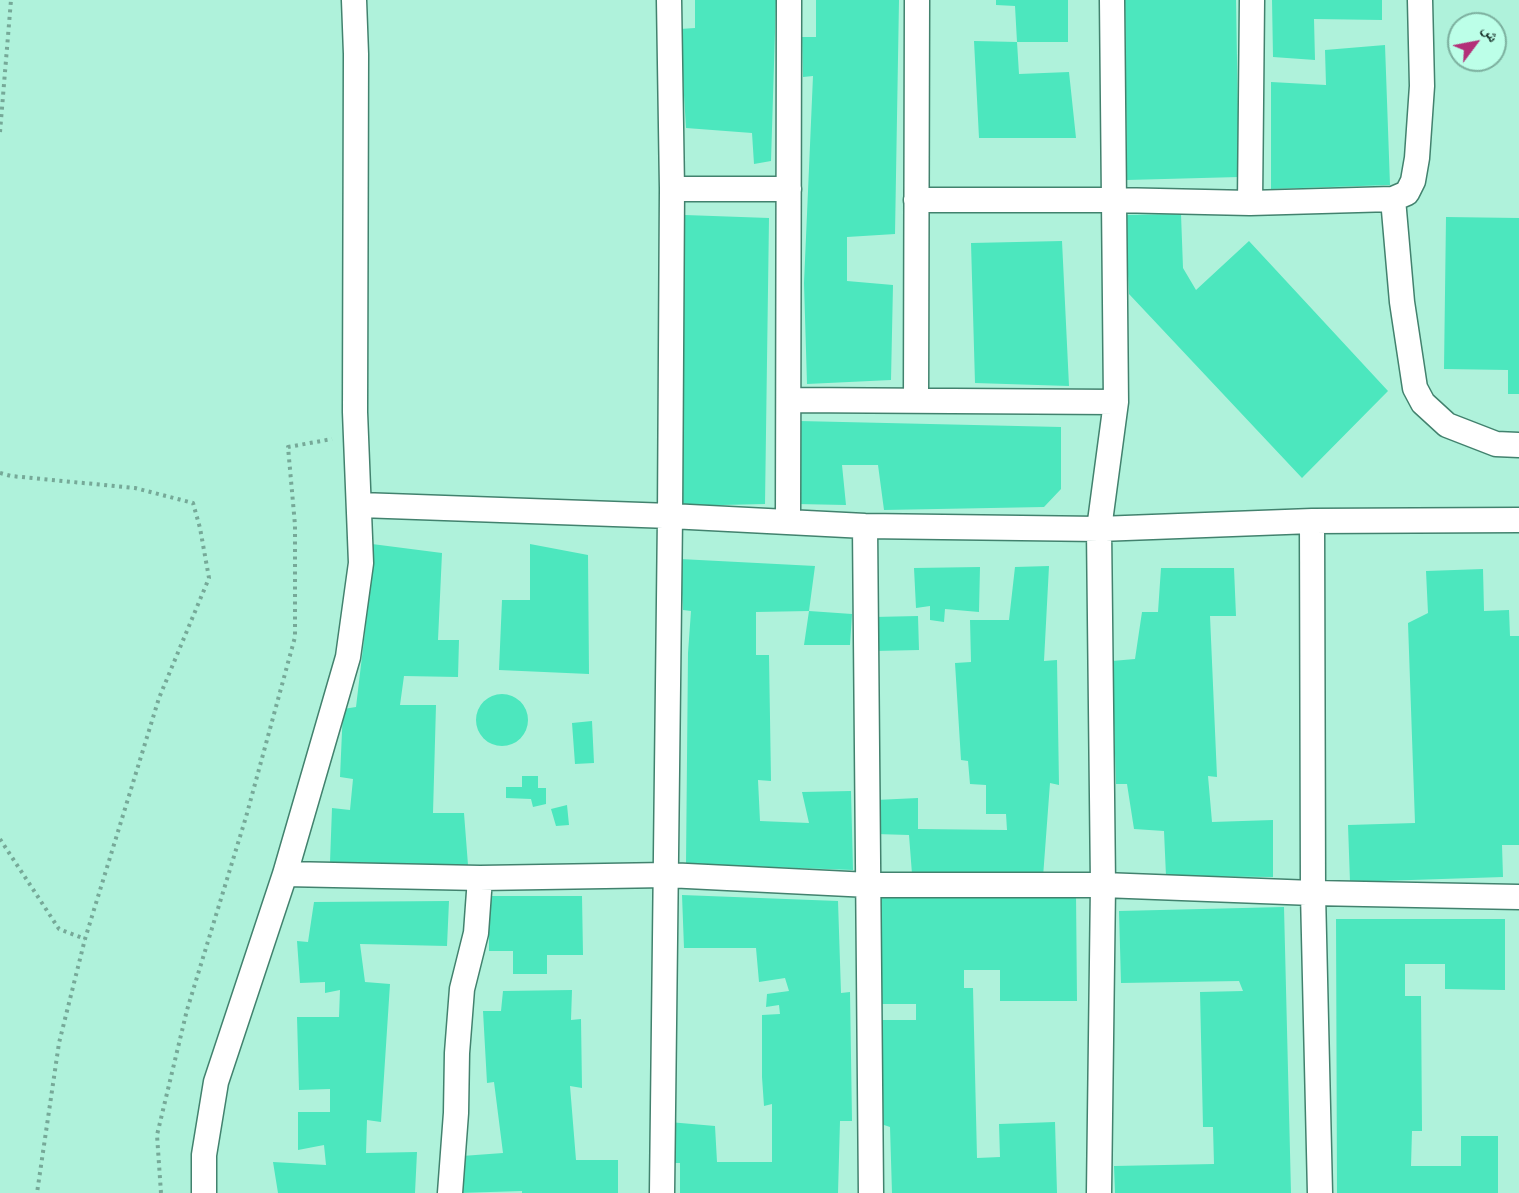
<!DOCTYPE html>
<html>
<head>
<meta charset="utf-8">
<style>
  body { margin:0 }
  #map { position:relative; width:1519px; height:1193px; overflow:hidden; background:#aff2db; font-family:"Roboto Condensed","Noto Naskh Arabic",sans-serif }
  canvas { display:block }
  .north { position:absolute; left:1447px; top:12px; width:60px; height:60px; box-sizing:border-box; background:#bcffe8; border:2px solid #7caf9e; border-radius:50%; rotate:58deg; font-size:16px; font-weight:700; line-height:24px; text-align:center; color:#1d3830 }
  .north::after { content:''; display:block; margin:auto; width:21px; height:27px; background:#b33078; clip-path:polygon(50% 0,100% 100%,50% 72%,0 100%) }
</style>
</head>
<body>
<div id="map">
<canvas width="1519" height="1193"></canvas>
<div class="north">ش</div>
</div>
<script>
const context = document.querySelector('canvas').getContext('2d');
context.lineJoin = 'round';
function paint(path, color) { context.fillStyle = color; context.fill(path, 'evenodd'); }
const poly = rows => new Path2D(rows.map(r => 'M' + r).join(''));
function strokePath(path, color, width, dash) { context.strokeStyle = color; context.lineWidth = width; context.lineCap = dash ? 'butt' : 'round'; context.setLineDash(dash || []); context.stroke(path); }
paint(poly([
  [695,0,776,0,771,161,754,164,752,133,686,128,680,29,695,28],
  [816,0,899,0,895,234,847,237,847,281,893,285,891,380,807,384,804,283,813,76,803,77,802,37,816,37],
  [996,0,1068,0,1068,42,1017,42,1015,6,996,5],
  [1125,0,1236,0,1239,177,1127,180],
  [1272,0,1382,0,1382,20,1314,19,1315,60,1273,57],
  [974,41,1017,42,1019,74,1069,72,1076,138,979,138],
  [1385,45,1390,185,1271,189,1271,82,1326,85,1325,50],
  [1181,214,1183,268,1196,290,1249,241,1388,391,1302,478,1129,294,1125,215],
  [685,215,769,218,765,504,679,506],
  [1446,217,1519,218,1519,394,1508,394,1508,370,1444,369],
  [1062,241,1069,386,975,383,971,243],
  [799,421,1061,427,1061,489,1044,507,884,510,878,465,842,465,846,505,797,504],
  [372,544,442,553,438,640,459,640,458,677,404,676,400,705,436,705,433,813,464,813,468,865,330,862,332,808,350,810,353,779,340,777,343,709,356,707,368,606],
  [530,544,588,555,589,674,499,670,502,600,530,600],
  [680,559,815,566,809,611,756,612,756,655,769,655,771,781,758,780,760,821,809,823,802,792,851,791,853,870,686,864,688,653,691,611,683,610],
  [1049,566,1044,661,1057,660,1059,785,1050,783,1043,877,912,874,909,835,876,834,876,800,918,798,918,829,1007,830,1006,814,986,814,986,785,970,784,968,761,961,760,955,663,971,662,970,620,1009,620,1015,567],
  [980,567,979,612,945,609,944,622,930,620,930,606,916,608,914,568],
  [1161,568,1234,568,1236,616,1210,616,1217,777,1208,776,1212,822,1273,820,1273,877,1166,876,1164,831,1134,829,1127,784,1116,784,1112,661,1135,659,1142,612,1158,612],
  [1483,569,1484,611,1509,610,1510,636,1519,636,1519,845,1502,845,1503,877,1350,882,1348,825,1415,823,1408,623,1428,613,1426,571],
  [809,611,852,614,850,645,804,645],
  [918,616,919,650,875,651,874,617],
  '476 720a26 26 0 1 1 52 0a26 26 0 1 1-52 0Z',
  [592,721,594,763,575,764,572,723],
  [522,776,538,776,538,788,546,788,546,804,533,807,531,799,506,798,506,787,522,787],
  [567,805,569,825,556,826,551,809],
  [876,893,1076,893,1077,1001,1000,1001,1000,970,964,970,964,988,973,988,977,1158,1000,1157,999,1124,1055,1122,1057,1193,892,1193,890,1127,881,1124,881,1020,916,1020,916,1004,876,1004],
  [682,895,838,901,841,993,850,992,852,1121,840,1121,838,1193,680,1193,680,1163,671,1163,669,1122,715,1126,717,1162,772,1162,772,1104,764,1106,762,1077,762,1015,780,1014,779,1005,766,1007,767,994,789,991,785,978,759,982,756,948,684,948],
  [489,896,582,896,583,955,547,955,547,974,513,974,513,951,489,951],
  [449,901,447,946,360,944,365,982,390,984,381,1122,367,1120,366,1153,417,1152,415,1193,278,1193,273,1162,326,1165,324,1145,298,1150,298,1112,330,1112,330,1089,299,1090,297,1017,339,1017,340,990,325,993,325,982,300,983,297,941,308,942,314,902],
  [1284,907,1291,1193,1115,1193,1114,1166,1214,1164,1213,1127,1203,1127,1200,992,1243,991,1239,981,1121,983,1119,911],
  [1336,919,1505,919,1505,990,1445,989,1445,964,1405,964,1405,996,1421,996,1422,1131,1412,1131,1411,1166,1461,1166,1461,1136,1498,1136,1498,1193,1337,1193],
  [572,990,571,1020,581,1019,582,1088,570,1086,576,1160,618,1160,618,1193,522,1193,522,1191,459,1193,462,1156,503,1153,494,1082,487,1083,483,1011,501,1011,503,991]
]), '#4ce7be');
const minor = poly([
  [672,189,789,189],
  [1393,199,1402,302,1415,388,1423,403,1447,425,1496,444,1519,445],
  [916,200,1114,200,1250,203,1393,199,1407,193,1413,181,1417,158,1422,86,1420,0],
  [1250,203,1252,0],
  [789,400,1116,402],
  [916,401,917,0],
  [360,505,670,516,865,526,1099,529,1312,521,1519,520],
  [788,521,789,0],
  [1312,521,1313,893,1320,1193],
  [865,526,871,1193],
  [285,874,480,878,667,875,869,885,1103,885,1313,893,1519,897],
  [204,1193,204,1155,216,1082,285,874,348,657,361,563,355,412,356,54,354,0],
  [450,1193,456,1113,457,1053,462,989,476,933,480,878],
  [662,1193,670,516,672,189,669,0],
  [1099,1193,1103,885,1099,529,1116,402,1112,0]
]);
strokePath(minor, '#42826e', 27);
strokePath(poly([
  [0,132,11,0],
  [0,473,11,476,135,488,193,503,200,528,209,578,159,698,85,939,59,1043,37,1193],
  [0,839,59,929,85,939],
  [161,1193,157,1135,187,1010,246,817,295,637,295,525,288,447,332,439]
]), '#76a998', 4, [3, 4.5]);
strokePath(minor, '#fff', 24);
</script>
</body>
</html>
